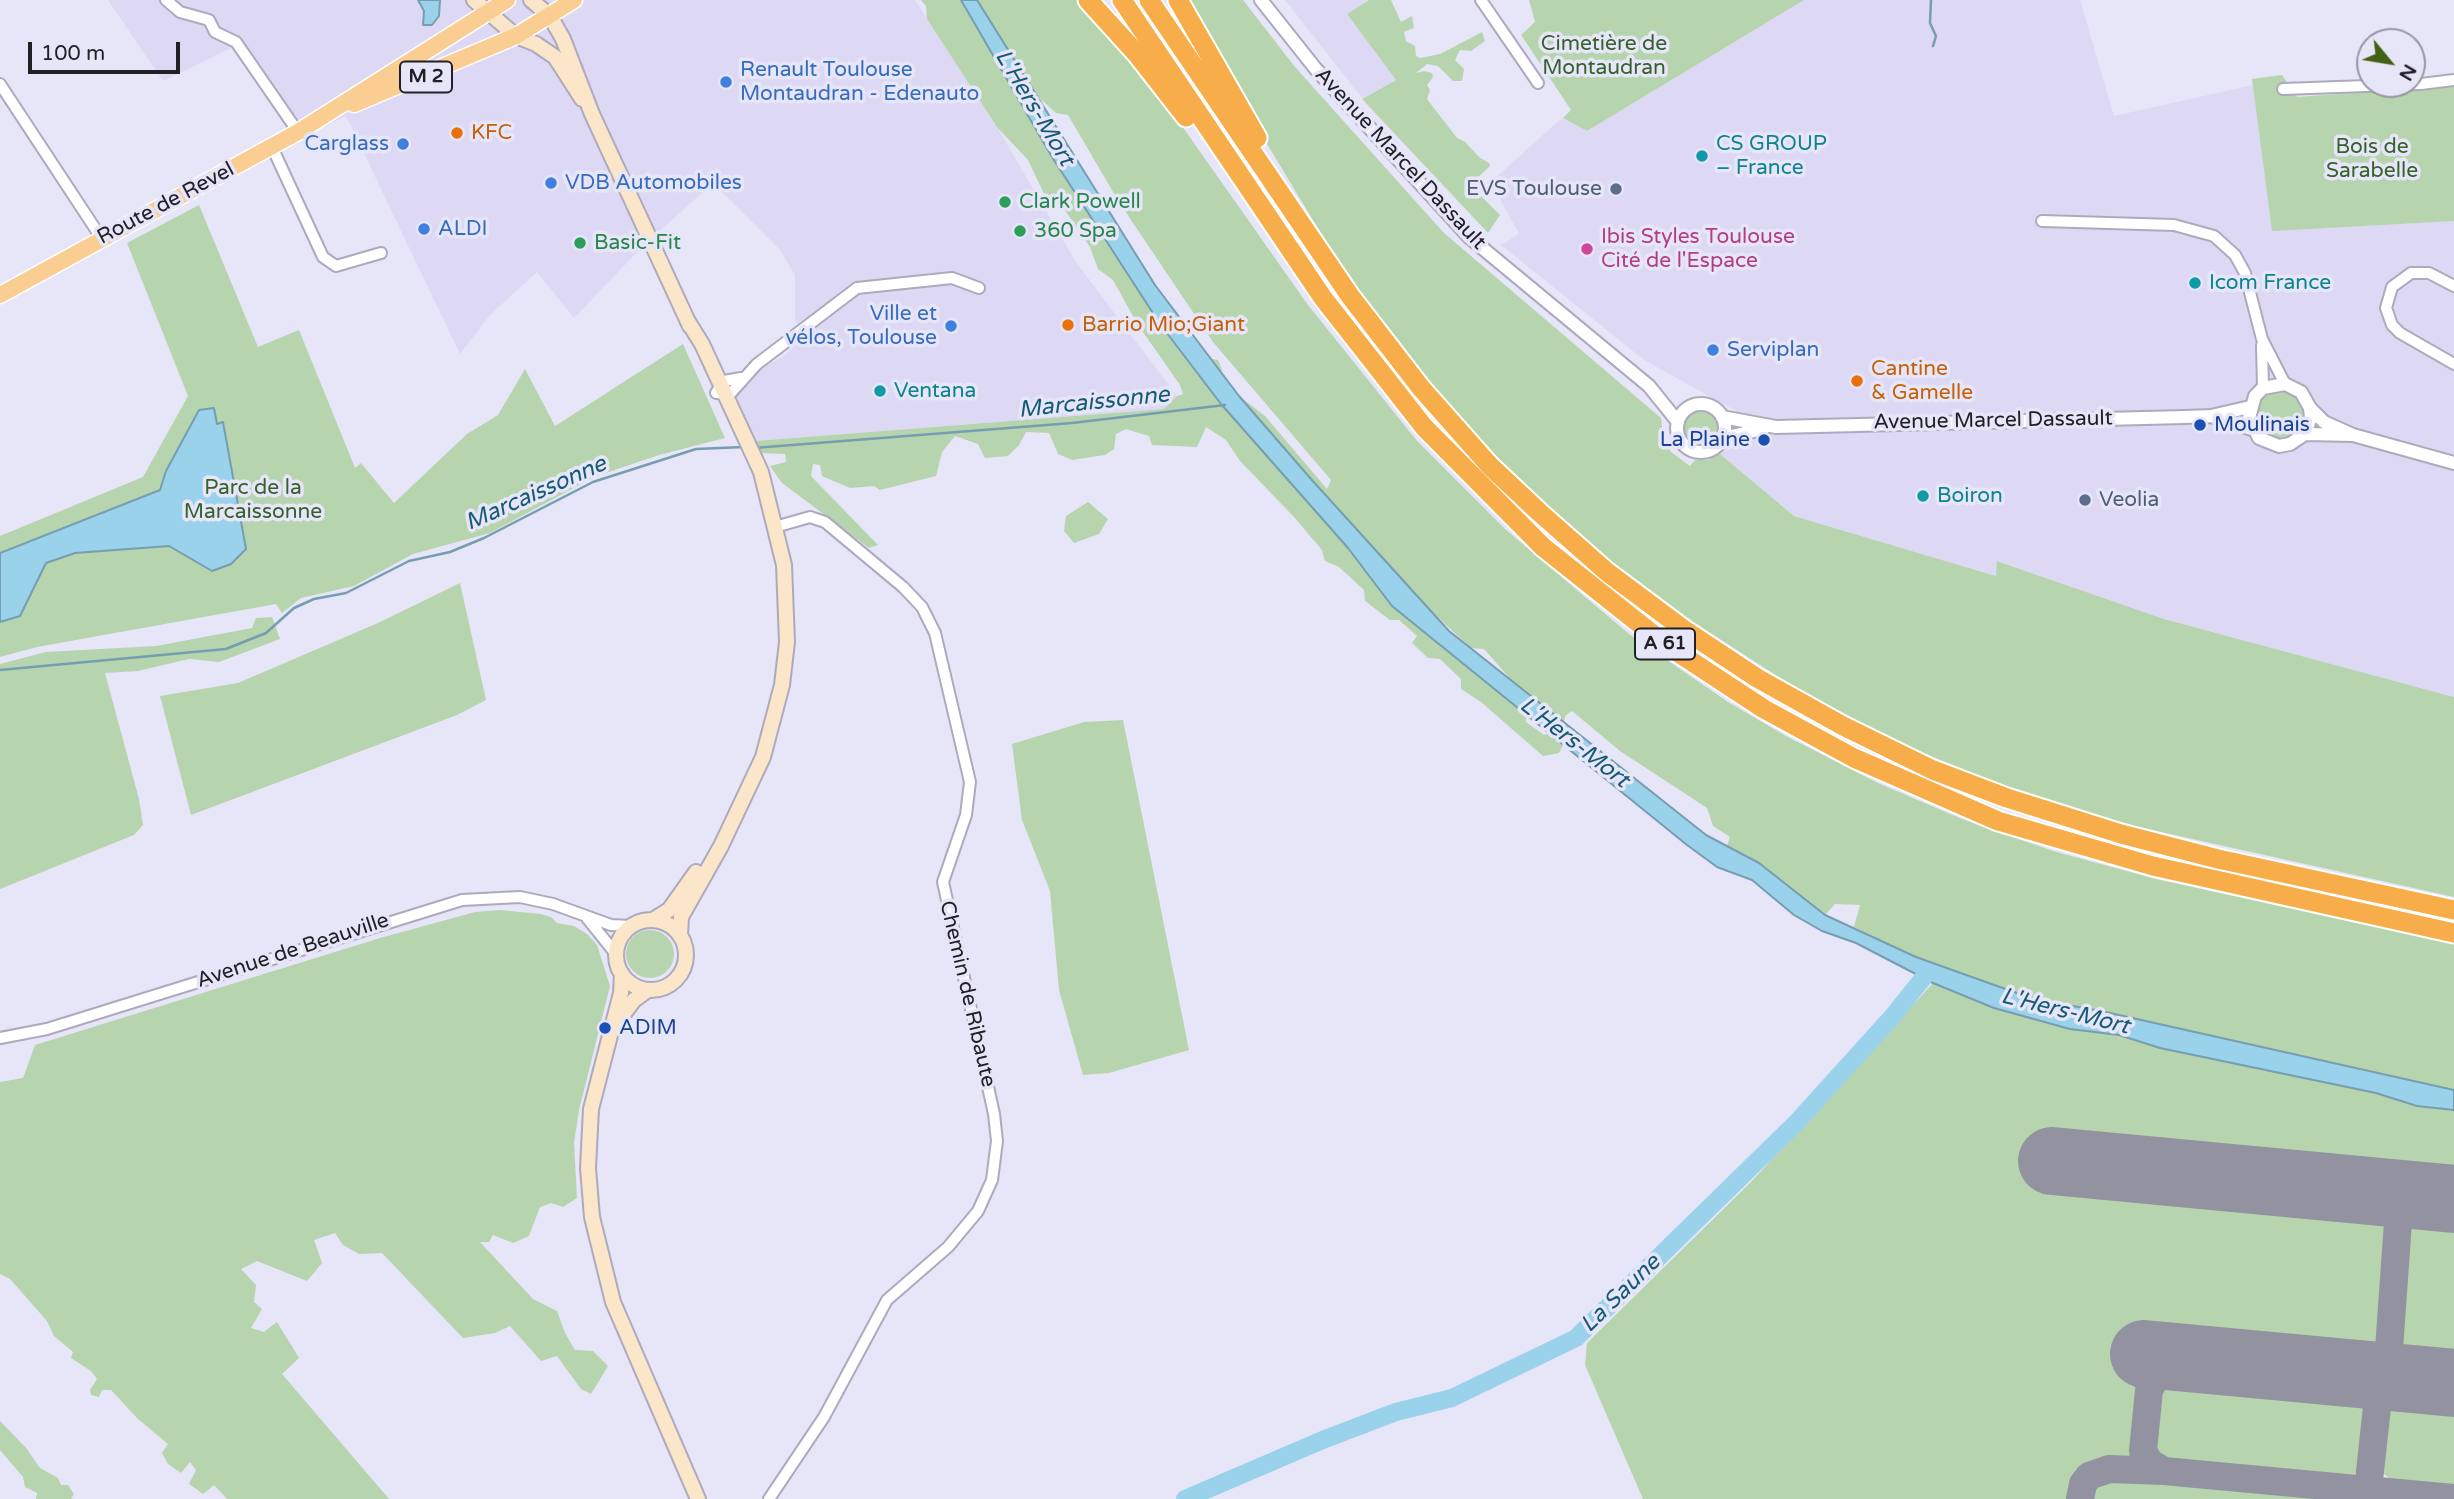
<!DOCTYPE html>
<html>
<head>
<meta charset="utf-8">
<style>
  body { margin:0 }
  #map { position:relative; width:2454px; height:1499px; overflow:hidden; background:#e7e5f8; font-family:"Varela Round",sans-serif }
  canvas { display:block }
  .north { position:absolute; left:2356px; top:28px; width:70px; height:70px; box-sizing:border-box; background:#e7e5f8; border:2px solid #9896a4; border-radius:50%; rotate:120deg; font-size:19px; font-weight:700; line-height:28px; text-align:center; color:#212027 }
  .north::after { content:''; display:block; margin:auto; width:24px; height:32px; background:#436114; clip-path:polygon(50% 0,100% 100%,50% 72%,0 100%) }
  .scale { position:absolute; left:28px; top:42px; width:152px; height:32px; box-sizing:border-box; border:4px solid #212027; border-top:0; padding-left:9px; font-size:21px; line-height:24px; white-space:nowrap; color:#212027; -webkit-text-stroke:5px #e7e5f8; paint-order:stroke }
</style>
</head>
<body>
<div id="map">
<canvas width="2454" height="1499"></canvas>
<div class="north">N</div>
<div class="scale">100 m</div>
</div>
<script>
const context = document.querySelector('canvas').getContext('2d');
context.lineJoin = 'round';
function paint(path, color) { context.fillStyle = color; context.fill(path, 'evenodd'); }
const poly = rows => new Path2D(rows.map(r => 'M' + r).join(''));
function strokePath(path, color, width, dash) { context.strokeStyle = color; context.lineWidth = width; context.lineCap = dash ? 'butt' : 'round'; context.setLineDash(dash || []); context.stroke(path); }
function write(font, color, halo, rows, align = 'center') {
  context.font = font + ' "Varela Round",sans-serif'; context.lineWidth = 7; context.setLineDash([]); context.textBaseline = 'middle'; context.strokeStyle = halo; context.fillStyle = color; for (const [text, x, y, turn = 0] of rows) {
    context.save(); context.translate(x, y); context.rotate((+turn || 0) * Math.PI / 180); context.textAlign = isNaN(turn) ? turn : align; if (halo) context.strokeText(text, 0, 0); context.fillText(text, 0, 0); context.restore();
  }
}
paint(poly([
  [108,0,915,0,997,127,1076,262,1177,396,1165,409,755,441,735,395,760,369,784,356,806,336,795,320,795,275,780,250,713,183,644,245,574,318,537,272,490,315,460,354,346,116,295,141,233,47,163,81],
  [1285,0,1368,0,1347,14,1396,80,1362,98],
  [1804,0,2080,0,2114,116,2253,85,2272,230,2454,221,2454,697,2164,619,1998,561,1997,576,1794,516,1720,454,1739,442,1736,411,1644,360,1501,245,1519,234,1491,182,1556,123,1563,118,1587,131]
]), '#ddd9f4');
paint(poly([
  [921,0,961,0,1052,157,1160,324,1183,354,1218,360,1222,370,1215,391,1239,396,1265,416,1327,489,1331,480,1213,342,1119,202,1068,115,1056,113,1034,93,977,0,1078,0,1146,75,1308,305,1417,441,1505,529,1629,634,1728,702,1786,736,1878,783,1962,819,2053,851,2156,879,2454,944,2454,1090,2101,1011,2034,999,1916,957,1854,927,1860,905,1835,904,1825,915,1759,863,1727,846,1730,837,1713,826,1707,808,1620,751,1572,711,1565,716,1563,730,1526,715,1526,722,1544,735,1552,732,1564,743,1559,753,1543,756,1481,702,1461,689,1461,679,1440,659,1428,658,1412,643,1417,636,1399,620,1390,620,1365,601,1364,590,1339,567,1325,561,1322,550,1295,518,1240,461,1226,440,1206,427,1197,447,1152,445,1149,436,1126,429,1116,434,1114,449,1105,455,1072,460,1058,454,1049,433,1026,432,1019,445,1008,456,985,458,978,444,955,436,942,452,936,476,880,490,874,486,850,488,822,476,820,465,813,464,811,476,878,545,869,548,782,483,770,466,786,462,785,454,761,453,755,441,1164,409,1177,396,1183,394,1180,385,1138,325,1113,280,1098,269,1090,247,1058,200,1046,198,1028,160,997,127,927,19,926,6],
  [1380,585,1429,609,1471,648,1484,649,1514,683],
  [1183,0,1243,0,1295,67,1444,233,1661,418,1663,435,1671,452,1690,466,1695,460,1708,460,1720,454,1794,516,1996,576,1997,561,2164,619,2454,697,2454,897,2125,824,2015,790,1918,751,1802,692,1681,614,1595,550,1518,479,1447,404,1403,350,1340,265,1202,36],
  [1369,0,1391,0,1401,22,1412,16,1414,28,1404,32,1406,41,1415,46,1416,56,1420,58,1440,54,1482,32,1485,41,1471,51,1460,50,1455,60,1464,69,1462,81,1453,81,1438,66,1427,64,1416,73,1424,71,1432,73,1433,77,1427,85,1430,90,1427,99,1457,138,1465,142,1480,158,1489,163,1490,166,1470,185,1500,215,1488,233,1362,99,1396,80,1347,14],
  [1529,0,1804,0,1587,131,1563,118,1571,110,1521,35,1535,22],
  [2282,75,2297,97,2454,86,2454,221,2272,231,2252,79],
  [199,205,258,347,299,330,355,468,361,463,394,503,467,434,498,415,525,369,555,426,683,344,725,438,659,455,594,477,490,533,413,554,354,586,301,598,282,613,276,604,37,647,0,657,0,536,143,477,188,396,127,243],
  '2255 415a25 25 0 1 1 50 0a25 25 0 1 1-50 0Z',
  '1682 429a19 19 0 1 1 38 0a19 19 0 1 1-38 0Z',
  [1088,502,1108,519,1099,534,1074,543,1064,531,1066,516],
  [460,583,486,700,457,715,191,815,160,696,238,683,378,623],
  [272,617,280,639,219,662,189,659,138,671,105,673,139,799,143,825,134,835,0,889,0,664,46,652,156,646,252,628,256,618],
  [1123,720,1189,1050,1109,1073,1083,1075,1059,990,1050,891,1022,820,1012,744,1084,722],
  [500,910,541,914,551,917,557,923,574,926,587,934,597,945,610,986,579,1110,574,1143,577,1198,563,1207,551,1203,540,1207,529,1236,513,1243,493,1235,489,1242,480,1242,533,1299,557,1311,565,1333,575,1350,593,1351,608,1366,591,1394,581,1389,557,1356,541,1361,510,1326,495,1333,463,1338,382,1253,359,1254,343,1245,335,1233,314,1240,322,1263,307,1281,257,1261,241,1269,256,1285,254,1302,262,1309,251,1328,264,1332,277,1322,299,1358,282,1374,389,1499,227,1499,214,1485,203,1494,189,1484,196,1470,190,1462,181,1473,168,1464,162,1453,168,1444,138,1419,111,1390,102,1390,99,1397,91,1395,90,1390,97,1379,91,1371,71,1358,73,1352,54,1336,47,1321,10,1279,0,1274,0,1082,23,1078,35,1045,380,938,475,912],
  '626 954a24 24 0 1 1 48 0a24 24 0 1 1-48 0Z',
  [1933,983,1994,1008,2070,1029,2119,1035,2160,1048,2376,1093,2417,1106,2454,1110,2454,1361,2146,1332,2136,1448,2128,1459,2097,1464,2081,1475,2073,1499,1643,1499,1585,1365,1587,1343,1751,1182],
  [2180,1380,2354,1396,2366,1408,2369,1417,2363,1466,2351,1478,2342,1480,2163,1462,2157,1457,2152,1444,2155,1403,2164,1386],
  [2402,1400,2454,1405,2454,1490,2396,1483,2381,1472,2384,1417,2393,1404],
  [0,1421,26,1448,40,1468,58,1478,61,1485,68,1485,74,1494,71,1499,36,1499,37,1493,25,1487,23,1477,0,1450],
  [2110,1475,2335,1496,2345,1499,2088,1499,2091,1484,2100,1476]
]), '#b6d5ae');
const water = poly([
  [418,0,440,0,439,16,432,25,423,25,424,11,418,0],
  [961,0,977,0,1155,285,1239,396,1311,479,1449,631,1706,835,1759,863,1825,915,1916,957,1997,986,2034,999,2101,1011,2454,1090,2454,1110,2417,1106,2376,1093,2160,1048,2119,1035,2070,1029,1994,1008,1933,983,1856,943,1822,931,1794,915,1752,880,1717,867,1687,845,1392,606,1348,548,1221,404,1160,324,1052,157,961,0],
  [214,408,217,424,223,422,246,549,231,564,212,571,169,546,75,553,46,563,20,616,0,622,0,553,160,490,166,471,199,410,214,408]
]);
paint(water, '#9bd2eb');
strokePath(water, '#769db0', 2);
strokePath(poly([
  [1931,0,1930,23,1936,36,1933,46],
  [754,448,1072,423,1225,405],
  [0,670,226,649,266,633,294,608,314,599,346,593,409,561,450,552,484,538,593,482,696,449,744,447]
]), '#769db0', 2.5);
strokePath(poly([
  [1185,1499,1325,1439,1396,1412,1452,1398,1576,1338,1796,1123,1892,1017,1928,972]
]), '#9bd2eb', 18);
strokePath(poly([
  [2359,1374,2372,1381,2378,1398,2367,1499],
  [2387,1377,2400,1194],
  [2164,1471,2150,1463,2143,1451,2149,1390,2160,1370,2180,1357],
  [2080,1499,2083,1484,2089,1476,2109,1469,2164,1471,2454,1498]
]), '#9392a0', 28);
strokePath(poly([
  [2052,1161,2454,1199],
  [2144,1354,2454,1383]
]), '#9392a0', 68);
const minor = poly([
  [166,0,180,12,209,20,215,32,236,42,298,132],
  [1481,0,1538,83],
  [0,84,102,239],
  [2283,89,2421,84,2454,80],
  [272,147,323,257,336,266,381,253],
  [2042,221,2174,225,2214,236,2235,255,2245,273,2262,339,2285,384],
  [2454,286,2429,273,2411,273,2392,287,2386,308,2392,325,2400,333,2454,364],
  [2262,345,2263,388],
  [741,378,724,381,716,393,730,394,757,364,857,288,952,278,979,288],
  [587,918,616,954],
  [0,1038,47,1029,462,900,520,897,553,904,611,925,631,926],
  [769,1499,824,1417,887,1300,948,1247,978,1211,992,1180,997,1141,994,1114,943,882,966,815,970,782,935,633,922,607,903,587,825,522,810,517,775,527]
]);
const tertiary = poly([
  [1261,0,1315,68,1469,237,1649,386,1678,422],
  '1677 428a24 24 0 1 1 48 0a24 24 0 1 1-48 0Z',
  [2310,408,2311,417,2305,434,2290,444,2279,446,2259,438,2249,418,2255,396,2263,388,2285,384,2301,392,2310,408,2324,422,2353,435],
  [2211,416,2252,429],
  [1722,417,1776,427,2185,417,2211,416,2250,407],
  [2305,434,2353,435,2454,463],
  [1722,438,1763,429]
]);
const secondary = poly([
  [474,0,516,36,536,44,555,57,582,99],
  [531,0,550,16,563,39,592,114,690,326],
  [653,920,669,910,696,872],
  '616 955a35 35 0 1 1 70 0a35 35 0 1 1-70 0Z',
  [680,936,681,917,721,846,763,757,782,685,787,642,784,565,761,472,702,344,687,320],
  [622,974,621,993,591,1109,588,1168,592,1217,613,1302,698,1499],
  [616,1024,634,1000,648,990]
]);
const primary = poly([
  [354,104,516,36,574,0],
  [0,295,298,132,507,0]
]);
const motorway = poly([
  [1088,0,1136,53,1186,117],
  [1122,0,1323,298,1424,427,1543,547,1665,644,1764,709,1854,758,1998,821,2153,866,2454,933],
  [1149,0,1350,296,1421,388,1490,466,1539,512,1607,572,1686,631,1757,678,1843,726,1933,770,2007,798,2121,834,2218,859,2454,910],
  [1178,0,1257,138]
]);
strokePath(minor, '#adaabd', 14);
strokePath(tertiary, '#adaabd', 16);
strokePath(secondary, '#adaabd', 18);
strokePath(primary, '#fff', 19);
strokePath(motorway, '#fff', 23);
strokePath(minor, '#fff', 10);
strokePath(tertiary, '#fff', 12);
strokePath(secondary, '#fce6c9', 14);
strokePath(primary, '#face92', 16);
strokePath(motorway, '#f6ad4a', 19);
for (const [x, y, r, color] of [
  [726,82,7,"#3f7fe0"],
  [457,133,7,"#e8710a"],
  [403,144,7,"#3f7fe0"],
  [1702,156,7,"#0f9aa8"],
  [551,183,7,"#3f7fe0"],
  [1616,189,7,"#5c6f8a"],
  [1005,202,7,"#2e9e5b"],
  [424,229,7,"#3f7fe0"],
  [1020,231,7,"#2e9e5b"],
  [580,243,7,"#2e9e5b"],
  [1587,249,7,"#d1479c"],
  [2195,283,7,"#0f9aa8"],
  [1068,325,7,"#e8710a"],
  [951,326,7,"#3f7fe0"],
  [1713,350,7,"#3f7fe0"],
  [1857,381,7,"#e8710a"],
  [880,391,7,"#0f9aa8"],
  [2200,425,7,"#1a4fb4"],
  [1764,440,7,"#1a4fb4"],
  [1923,496,7,"#0f9aa8"],
  [2085,500,7,"#5c6f8a"],
  [605,1028,7,"#1a4fb4"]
]) { const dot = new Path2D(); dot.arc(x, y, r, 0, 2 * Math.PI); context.fillStyle = color; context.fill(dot); strokePath(dot, '#e7e5f8', 2.5); }
for (const [x, y, w] of [
  [426,77,52],
  [1665,644,60]
]) { const box = new Path2D(); box.roundRect(x - w / 2, y - 15.5, w, 31, 5); context.fillStyle = '#e7e5f8'; context.fill(box); strokePath(box, '#212027', 2); }
write('bold 19px', '#212027', null, [
  ["M 2",426,77],
  ["A 61",1665,644]
]);
write('21px', '#35612b', '#e7e5f8', [
  ["Cimetière de",1604,44],
  ["Montaudran",1604,68],
  ["Bois de",2372,147],
  ["Sarabelle",2372,171],
  ["Parc de la",253,488],
  ["Marcaissonne",253,512]
]);
write('21px', '#366cbe', '#e7e5f8', [
  ["Renault Toulouse",740,70],
  ["Montaudran - Edenauto",740,94],
  ["Carglass",389,144,"right"],
  ["VDB Automobiles",565,183],
  ["ALDI",438,229],
  ["Ville et",937,314,"right"],
  ["vélos, Toulouse",937,338,"right"],
  ["Serviplan",1727,350]
], 'left');
write('21px', '#c56008', '#e7e5f8', [
  ["KFC",471,133],
  ["Barrio Mio;Giant",1082,325],
  ["Cantine",1871,369],
  ["& Gamelle",1871,393]
], 'left');
write('21px', '#0d838f', '#e7e5f8', [
  ["CS GROUP",1716,144],
  ["– France",1716,168],
  ["Icom France",2209,283],
  ["Ventana",894,391],
  ["Boiron",1937,496]
], 'left');
write('21px', '#212027', '#e7e5f8', [
  ["Avenue Marcel Dassault",1400,159,47],
  ["Route de Revel",166,204,-28],
  ["Avenue Marcel Dassault",1993,421,-1],
  ["Avenue de Beauville",293,951,-18],
  ["Chemin de Ribaute",967,994,77]
]);
write('21px', '#4e5e75', '#e7e5f8', [
  ["EVS Toulouse",1602,189],
  ["Veolia",2099,500,"left"]
], 'right');
write('21px', '#27864d', '#e7e5f8', [
  ["Clark Powell",1019,202],
  ["360 Spa",1034,231],
  ["Basic-Fit",594,243]
], 'left');
write('21px', '#b23c85', '#e7e5f8', [
  ["Ibis Styles Toulouse",1601,237],
  ["Cité de l'Espace",1601,261]
], 'left');
write('21px', '#164399', '#e7e5f8', [
  ["Moulinais",2214,425],
  ["La Plaine",1750,440,"right"],
  ["ADIM",619,1028]
], 'left');
write('italic 23px', '#165b75', '#e7e5f8', [
  ["L'Hers-Mort",1034,108,59],
  ["Marcaissonne",1094,403,-6],
  ["Marcaissonne",536,494,-24],
  ["L'Hers-Mort",1574,743,38],
  ["L'Hers-Mort",2065,1012,14],
  ["La Saune",1621,1294,-44]
]);
</script>
</body>
</html>
